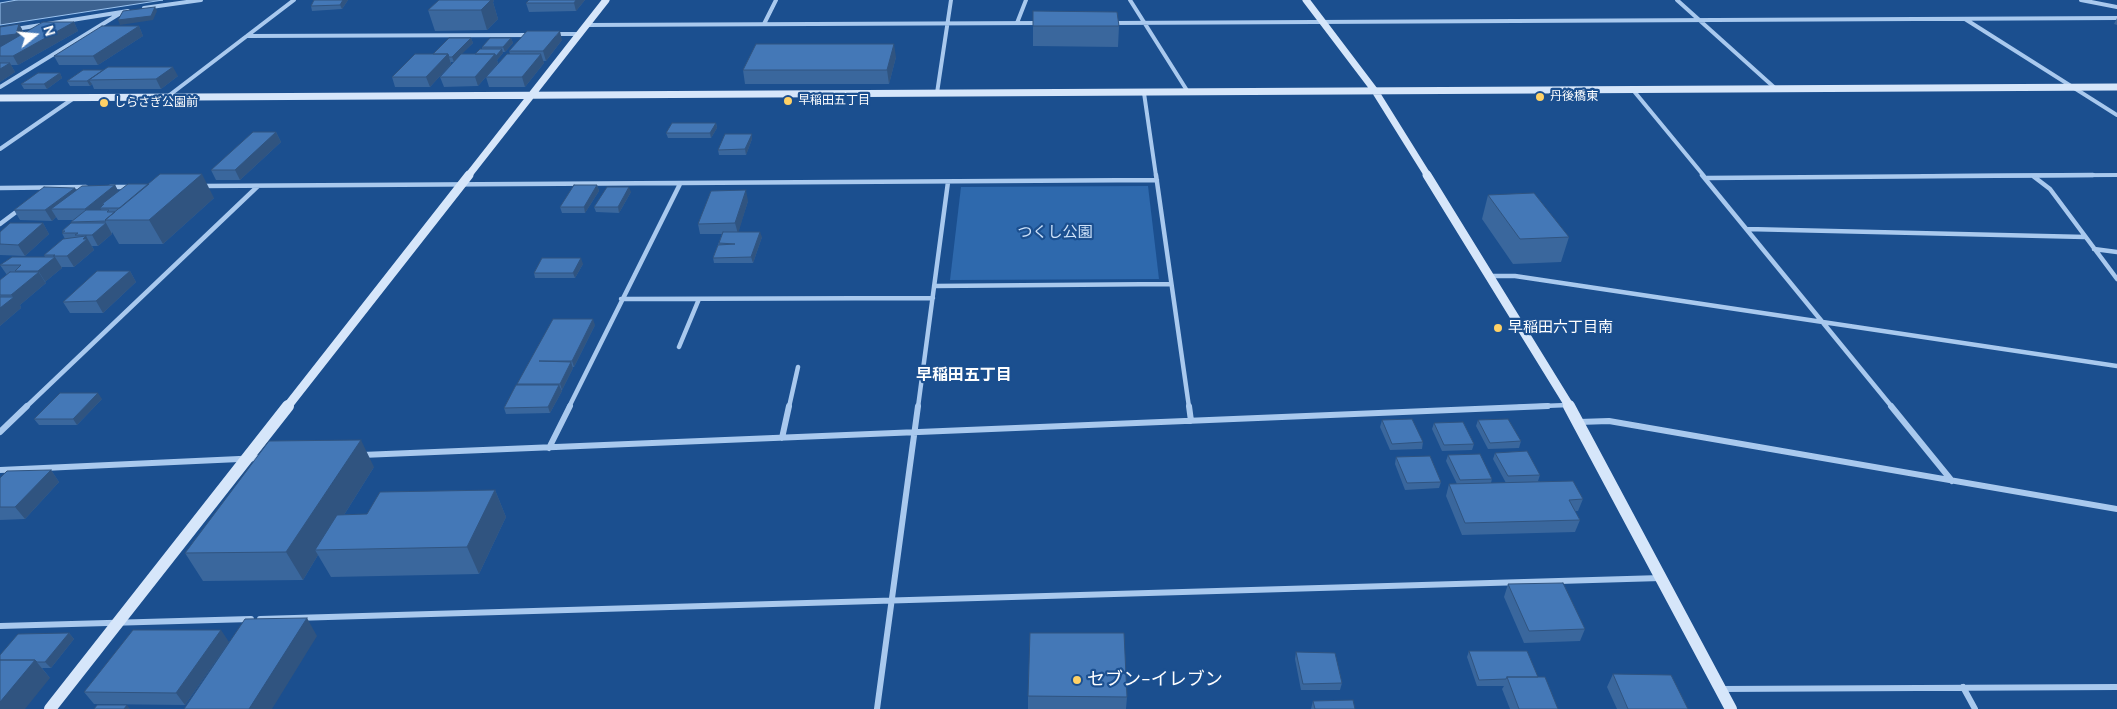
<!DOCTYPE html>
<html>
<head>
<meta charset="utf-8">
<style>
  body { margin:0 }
  #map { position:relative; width:2117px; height:709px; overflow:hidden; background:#1b4f8f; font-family:"DM Sans",sans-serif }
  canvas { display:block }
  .north { position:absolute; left:10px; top:10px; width:50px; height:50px; -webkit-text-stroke:4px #1b4f8f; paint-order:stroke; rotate:73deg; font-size:14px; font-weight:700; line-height:20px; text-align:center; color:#fff }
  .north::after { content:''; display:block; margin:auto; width:18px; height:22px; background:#fff; clip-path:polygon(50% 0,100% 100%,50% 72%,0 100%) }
</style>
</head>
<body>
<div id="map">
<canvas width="2117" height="709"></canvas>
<div class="north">N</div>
</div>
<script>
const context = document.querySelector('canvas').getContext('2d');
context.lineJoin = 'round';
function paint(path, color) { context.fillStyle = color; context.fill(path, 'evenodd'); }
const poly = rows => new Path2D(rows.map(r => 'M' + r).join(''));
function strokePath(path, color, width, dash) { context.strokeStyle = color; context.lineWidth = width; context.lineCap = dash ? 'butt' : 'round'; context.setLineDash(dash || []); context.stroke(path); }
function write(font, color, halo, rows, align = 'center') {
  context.font = font + ' "DM Sans","Noto Sans JP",sans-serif'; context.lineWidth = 4.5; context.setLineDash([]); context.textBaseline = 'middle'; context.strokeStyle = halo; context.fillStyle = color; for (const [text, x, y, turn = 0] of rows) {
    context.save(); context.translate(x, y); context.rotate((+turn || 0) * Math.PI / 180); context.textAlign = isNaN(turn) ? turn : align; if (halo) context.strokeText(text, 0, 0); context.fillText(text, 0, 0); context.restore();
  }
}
paint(poly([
  [1148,186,1159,279,950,280,961,187]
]), '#2e69ad');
const water = poly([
  [17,0,163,0,0,25,0,3,17,0]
]);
paint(water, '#3c6290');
strokePath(water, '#9cc4f0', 1);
strokePath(poly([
  [1130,0,1188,92],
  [1677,0,1776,89],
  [2081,0,2117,7],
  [144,8,201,0],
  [1965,19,2117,115],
  [1017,23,1026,0],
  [1113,23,2117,18],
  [764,24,776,0],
  [586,25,1039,23],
  [16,29,128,11],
  [554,34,579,34],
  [247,36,531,35],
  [0,87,119,14],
  [1633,90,1704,176],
  [937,93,951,0],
  [1144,93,1156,176],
  [167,97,294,0],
  [0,149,74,98],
  [1922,176,2117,175]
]), '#a9c9ee', 4);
strokePath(poly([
  [1156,175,1189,407],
  [1702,175,1892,407],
  [2033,176,2050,189,2117,279],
  [1706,178,2093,175],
  [202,186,1157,180],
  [110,187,129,187],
  [0,188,86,187],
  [0,224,20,209],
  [1747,229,2085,237],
  [2094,249,2117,252],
  [1489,276,1515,276,2117,366],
  [934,286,1171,284],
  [621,299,933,298],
  [679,347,699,299],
  [26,407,258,186],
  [569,407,680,184],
  [789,407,798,367],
  [918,407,948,182],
  [1518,407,1568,405]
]), '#a9c9ee', 4.5);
strokePath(poly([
  [1189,406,1191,421],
  [1891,406,1952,481],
  [1579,422,1609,421,2117,509],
  [0,432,27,406],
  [782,438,789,406],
  [549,448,570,406],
  [362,455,1548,406],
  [0,470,261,458],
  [260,619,1661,578],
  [0,626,251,619],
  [1963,687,1975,709],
  [1720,689,2117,687],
  [877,709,918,406]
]), '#a9c9ee', 6);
strokePath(poly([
  [1306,0,1375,91,1428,176],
  [0,98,2117,87],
  [468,176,606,0]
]), '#d6e6fa', 7);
strokePath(poly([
  [1427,175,1570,407],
  [287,407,469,175]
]), '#d6e6fa', 9);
strokePath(poly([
  [1569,406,1731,709],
  [50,709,288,406]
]), '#d6e6fa', 12);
paint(poly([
  [314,0,348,0,342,9,312,11,311,6],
  [439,0,493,0,494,1,493,2,498,19,487,30,435,31,428,10],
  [529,0,585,0,576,11,529,12,526,3],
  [2117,18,2117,25,2114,24],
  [74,22,78,31,18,65,11,65,15,72,0,82,0,47,19,24,24,33],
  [139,26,143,36,98,65,59,65,54,56],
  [1033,26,1119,26,1118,47,1033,46],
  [471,38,473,43,461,54,475,54,482,49,482,47,511,38,513,43,505,52,503,52,503,53,497,60,498,63,478,86,444,87,440,77,454,62,451,62,451,64,430,87,395,87,392,77,433,54],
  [562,40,546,61,543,61,544,63,525,87,489,87,486,77,510,54,509,51],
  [896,57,889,84,745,84,743,70],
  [60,73,62,78,47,89,24,89,21,84],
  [178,76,161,89,94,89,92,84,90,86,70,86,67,81],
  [716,123,717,128,711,138,668,138,666,133],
  [276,132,281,142,240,180,216,180,211,170],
  [752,139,746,155,719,155,718,150],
  [115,185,118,191,214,198,163,244,119,244,112,232,112,234,98,246,92,246,94,250,74,267,62,267,62,268,45,282,46,283,20,305,21,308,0,326,0,280,7,275,0,265,45,257,44,255,65,239,62,233,63,232,62,231,72,223,71,222,73,220,58,220,56,217,52,221,20,220,14,210,75,188,76,190],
  [597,185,599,191,585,213,562,213,560,207],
  [631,192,619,213,596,212,594,207],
  [1488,195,1569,237,1561,262,1513,264,1482,219],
  [748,201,738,232,762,237,753,263,714,263,713,258,722,234,700,234,698,224],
  [43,223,49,234,25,256,0,255,0,232],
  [583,264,575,278,535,278,534,273],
  [130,271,136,282,103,313,70,313,63,302],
  [595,325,574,367,573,367,573,368,562,390,561,390,562,391,550,413,506,414,504,408,518,385,517,384],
  [102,399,77,425,39,425,34,419],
  [1382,420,1423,442,1422,449,1390,450,1380,427],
  [1478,420,1521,441,1519,448,1488,449,1476,426],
  [1434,423,1474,444,1472,450,1442,451,1432,429],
  [1495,453,1540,475,1538,481,1583,499,1578,511,1575,511,1580,520,1575,532,1462,535,1446,496,1449,484,1457,484,1446,461,1448,455,1492,479,1491,483,1506,483,1493,459],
  [1396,457,1441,482,1439,488,1405,490,1395,464],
  [374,467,344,515,367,514,495,490,506,517,479,574,331,577,318,555,303,580,203,581,185,553],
  [51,470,59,482,25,519,0,520,0,478],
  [1508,584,1585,629,1580,641,1524,643,1504,597],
  [69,633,74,639,51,668,42,668,50,678,0,655],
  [229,642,185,705,94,704,84,692],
  [1469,651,1538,677,1558,709,1510,709,1502,689,1504,686,1477,686,1467,657],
  [1296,652,1342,683,1340,690,1301,690,1295,659],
  [1613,674,1688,709,1617,709,1607,687],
  [1028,696,1127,697,1126,709,1028,709],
  [1313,701,1355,709,1311,709]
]), '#3a679d');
paint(poly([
  [343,0,348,0,342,9,340,5],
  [471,0,493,0,494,1,493,2,498,19,487,30,481,10],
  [576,0,585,0,576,11,574,3],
  [155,7,157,11,153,20,120,25,118,20],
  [74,22,78,31,18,65,13,56],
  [19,24,24,33,21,43,0,46,0,36],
  [139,26,143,36,98,65,93,56],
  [560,31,562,40,546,61,543,51],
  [471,38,473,43,454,62,452,57],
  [511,38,513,43,505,52,503,47],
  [894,44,896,57,889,84,887,70],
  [502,49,503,53,497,60,498,63,478,86,475,77,495,54],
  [448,54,451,64,430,87,426,77],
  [541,54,544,63,525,87,522,77],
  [10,63,15,72,0,82,0,69],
  [173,67,178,76,161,89,156,79],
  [60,73,62,78,47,89,44,84],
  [89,80,92,84,90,86,87,81],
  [716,123,717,128,711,138,710,133],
  [276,132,281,142,240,180,235,170],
  [752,134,752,139,746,155,745,149],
  [202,174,214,198,163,244,149,220],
  [115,185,121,196,104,204,102,204,104,208,100,208,102,211,91,220,85,209],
  [597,185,599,191,585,213,584,207],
  [629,187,631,192,619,213,618,207],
  [75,188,81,198,51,209,56,217,52,221,45,210],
  [746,190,748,201,738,234,735,223],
  [43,223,49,234,25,256,18,245],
  [106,223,112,234,98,246,92,235],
  [760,232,762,237,753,263,751,257],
  [86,236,94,250,74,267,67,256,83,239],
  [55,257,62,268,45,282,38,271],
  [581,258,583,264,575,278,573,273],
  [130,271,136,282,103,313,96,301],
  [39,272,46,283,20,305,21,308,0,326,0,308,13,297,11,295],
  [593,319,595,325,574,367,572,361],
  [571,362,573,368,562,390,560,384],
  [559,385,562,391,550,413,548,407],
  [98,393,102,399,77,425,73,419],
  [361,440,374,467,322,550,315,550,318,555,303,580,286,552],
  [51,470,59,482,25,519,15,507],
  [495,490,506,517,479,574,467,547],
  [307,618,317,636,272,709,249,709],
  [221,630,229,642,185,705,176,693],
  [69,633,74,639,51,668,45,662],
  [35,660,50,678,25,709,0,709,0,702],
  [127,705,130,709,124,709]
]), '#305480');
const building = poly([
  [314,0,343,0,340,5,311,6,314,0],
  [439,0,491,0,481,10,428,10,439,0],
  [529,0,576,0,574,3,526,3,529,0],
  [155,7,151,16,118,20,123,11,155,7],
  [1033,11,1117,12,1119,26,1033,26,1033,11],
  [43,22,74,22,13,56,0,56,0,47,43,22],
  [19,24,16,34,0,36,0,27,19,24],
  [102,26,139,26,93,56,54,56,102,26],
  [527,31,560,31,543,51,509,51,527,31],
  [449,38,471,38,452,57,449,57,448,54,433,54,449,38],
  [490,38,511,38,503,47,482,47,490,38],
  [756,44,894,44,887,70,743,70,756,44],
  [480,49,502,49,496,56,495,54,475,54,480,49],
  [415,54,448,54,426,77,392,77,415,54],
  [461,54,495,54,475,77,440,77,461,54],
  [507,54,541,54,522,77,486,77,507,54],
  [0,63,10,63,0,69,0,63],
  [108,67,173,67,156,79,89,80,108,67],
  [83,70,103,70,87,81,67,81,83,70],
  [38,73,60,73,44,84,21,84,38,73],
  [672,123,716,123,710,133,666,133,672,123],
  [253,132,276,132,235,170,211,170,253,132],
  [725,134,752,134,745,149,718,150,725,134],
  [160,174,202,174,149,220,105,220,160,174],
  [128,184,149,184,120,208,100,208,104,204,102,204,128,184],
  [115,185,85,209,51,209,82,186,115,185],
  [574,185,597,185,584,207,560,207,574,185],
  [44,187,75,188,45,210,14,210,44,187],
  [607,187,629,187,618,207,594,207,607,187],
  [746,190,735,223,698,224,711,191,746,190],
  [1534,193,1569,237,1520,239,1488,195,1534,193],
  [86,210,109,210,107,212,115,212,105,220,106,221,71,222,86,210],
  [10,223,43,223,18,245,0,244,0,232,10,223],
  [71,223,106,223,92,235,75,235,78,233,62,233,65,231,62,231,71,223],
  [723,232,760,232,751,257,713,258,718,245,735,244,719,243,723,232],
  [86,236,83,239,87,239,67,256,53,256,55,255,44,255,63,239,86,236],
  [12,257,55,257,38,271,15,271,21,265,0,265,12,257],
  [542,258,581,258,573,273,534,273,542,258],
  [97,271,130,271,96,301,63,302,97,271],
  [10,272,39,272,11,295,0,295,0,280,10,272],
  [0,297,14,297,0,308,0,297],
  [553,319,593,319,572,361,539,361,571,362,560,384,517,384,553,319],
  [516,385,559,385,548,407,504,408,516,385],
  [60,393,98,393,73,419,34,419,60,393],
  [1412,419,1423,442,1392,444,1382,420,1412,419],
  [1508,419,1521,441,1490,443,1478,420,1508,419],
  [1463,422,1474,444,1444,445,1434,423,1463,422],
  [361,440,286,552,185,553,269,441,361,440],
  [1527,451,1540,475,1508,476,1495,453,1527,451],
  [1480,454,1492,479,1460,480,1448,455,1480,454],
  [1430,456,1441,482,1407,483,1396,457,1430,456],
  [51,470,15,507,0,507,0,478,7,471,51,470],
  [1573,481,1583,499,1569,500,1580,520,1465,523,1449,484,1573,481],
  [495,490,467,547,315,550,337,515,367,514,380,492,495,490],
  [1563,583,1585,629,1529,631,1508,584,1563,583],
  [307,618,249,709,184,709,245,619,307,618],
  [133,630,221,630,176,693,84,692,133,630],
  [69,633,45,662,37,662,35,660,0,660,0,655,18,634,69,633],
  [1030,633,1124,633,1127,697,1028,696,1030,633],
  [1469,651,1527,651,1538,677,1507,677,1506,679,1479,680,1469,651],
  [1296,652,1335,653,1342,683,1303,684,1296,652],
  [0,660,35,660,0,702,0,660],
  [1613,674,1671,675,1688,709,1628,709,1613,674],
  [1507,677,1545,677,1558,709,1519,709,1507,677],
  [1353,700,1355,709,1315,709,1313,701,1353,700],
  [97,705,127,705,124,709,94,709,97,705]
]);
paint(building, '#4478b7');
strokePath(building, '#305480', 1);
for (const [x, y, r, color] of [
  [1540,97,5,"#ffd166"],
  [788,101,5,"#ffd166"],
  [104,103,5,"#ffd166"],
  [1498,328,5,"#ffd166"],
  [1077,680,5,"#ffd166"]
]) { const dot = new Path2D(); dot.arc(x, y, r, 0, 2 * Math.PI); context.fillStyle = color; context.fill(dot); strokePath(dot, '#1b4f8f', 2); }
write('12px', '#fff', '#1b4f8f', [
  ["丹後橋東",1550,97],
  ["早稲田五丁目",798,101],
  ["しらさぎ公園前",114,103]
], 'left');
write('15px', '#cfe3fa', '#1b4f8f', [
  ["つくし公園",1055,233]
]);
write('15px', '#fff', '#1b4f8f', [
  ["早稲田六丁目南",1508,328]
], 'left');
write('bold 16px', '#fff', '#1b4f8f', [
  ["早稲田五丁目",964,376]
]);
write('18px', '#fff', '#1b4f8f', [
  ["セブン-イレブン",1087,680]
], 'left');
</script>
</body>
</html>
